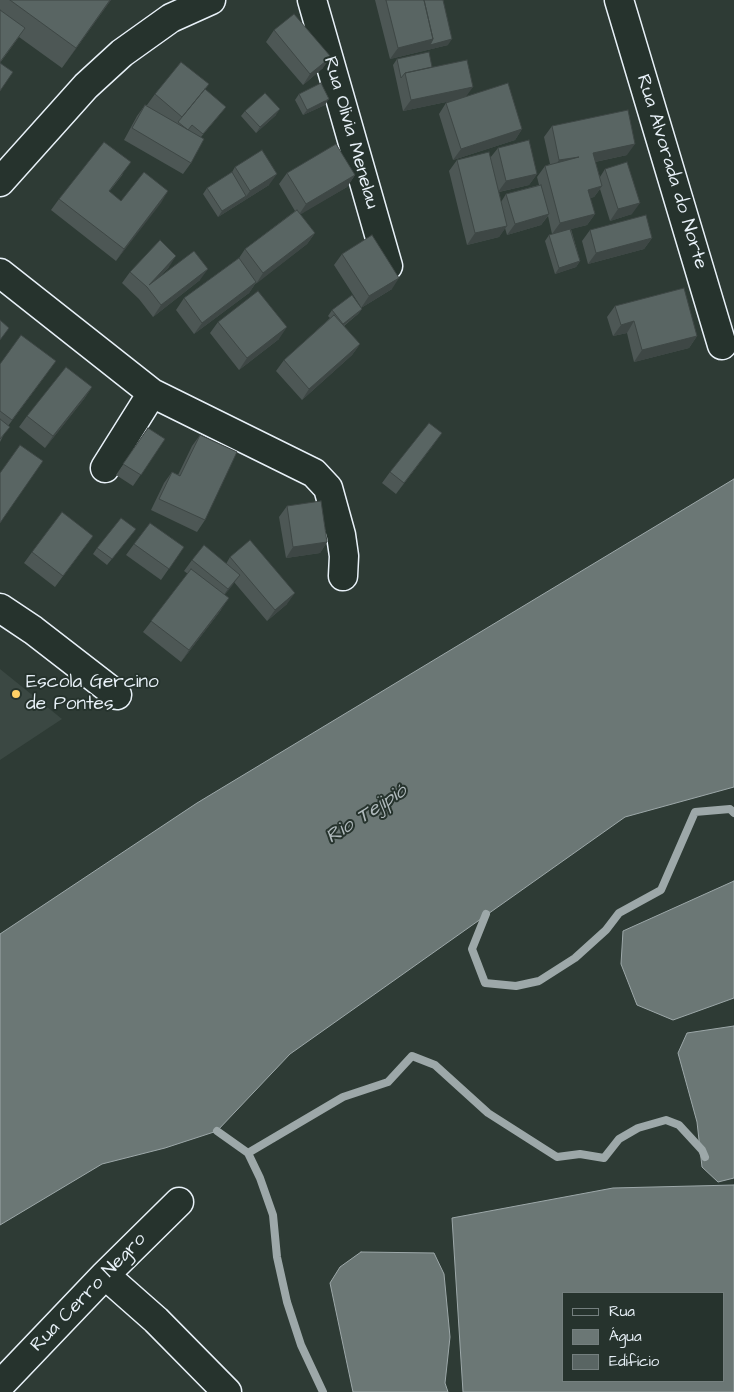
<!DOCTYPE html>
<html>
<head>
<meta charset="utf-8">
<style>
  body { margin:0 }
  #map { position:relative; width:734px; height:1392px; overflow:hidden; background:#2e3b35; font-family:"Architects Daughter",sans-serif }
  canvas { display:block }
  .legend { position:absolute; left:562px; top:1292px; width:162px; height:90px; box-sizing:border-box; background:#26332d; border:1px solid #747f7e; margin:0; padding:6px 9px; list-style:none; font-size:15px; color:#e8f1f8 }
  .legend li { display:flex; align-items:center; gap:10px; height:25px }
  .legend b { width:25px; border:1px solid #747f7e }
</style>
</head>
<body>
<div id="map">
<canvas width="734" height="1392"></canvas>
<ul class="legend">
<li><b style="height:6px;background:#26332d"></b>Rua</li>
<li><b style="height:14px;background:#6b7775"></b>Água</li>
<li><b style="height:14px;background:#596563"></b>Edifício</li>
</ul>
</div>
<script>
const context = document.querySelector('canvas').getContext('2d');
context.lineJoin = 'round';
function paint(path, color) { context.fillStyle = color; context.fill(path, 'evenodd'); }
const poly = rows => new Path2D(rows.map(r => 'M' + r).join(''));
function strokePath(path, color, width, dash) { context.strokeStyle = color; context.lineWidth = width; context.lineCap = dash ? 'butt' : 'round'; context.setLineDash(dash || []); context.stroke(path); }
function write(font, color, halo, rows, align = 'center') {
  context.font = font + ' "Architects Daughter",sans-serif'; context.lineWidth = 4; context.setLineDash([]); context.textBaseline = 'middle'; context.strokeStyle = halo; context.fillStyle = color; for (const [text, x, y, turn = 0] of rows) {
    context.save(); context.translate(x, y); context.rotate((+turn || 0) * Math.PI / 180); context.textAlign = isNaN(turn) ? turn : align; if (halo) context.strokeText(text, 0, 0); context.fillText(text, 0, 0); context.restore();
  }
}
paint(poly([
  [0,669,62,719,0,760]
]), '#3b4843');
const water = poly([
  [734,479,734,787,625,817,290,1054,217,1131,165,1148,102,1164,0,1225,0,934,197,803,734,479],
  [734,881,734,998,673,1020,637,1005,621,964,623,931,734,881],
  [734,1026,734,1178,718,1182,702,1167,697,1122,678,1053,687,1033,734,1026],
  [734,1185,734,1392,463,1392,452,1218,613,1188,734,1185],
  [563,1293,723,1293,723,1381,563,1381,563,1293],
  [361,1252,434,1253,444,1274,450,1337,445,1383,448,1392,353,1392,330,1283,340,1267,361,1252]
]);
paint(water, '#6b7775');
strokePath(water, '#9da8a9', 1);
strokePath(poly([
  [486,914,472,949,485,983,516,986,539,981,575,958,606,930,619,913,661,890,695,812,730,809,734,813],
  [217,1131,248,1153,260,1178,273,1215,277,1257,287,1302,301,1345,323,1392],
  [248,1153,343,1097,388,1082,412,1056,435,1065,488,1113,557,1157,580,1154,604,1158,619,1139,638,1128,666,1120,679,1125,702,1150,705,1157]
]), '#9da8a9', 8);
const minor = poly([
  [312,0,388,266],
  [619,0,722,345],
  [0,182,86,86,122,53,171,18,211,0],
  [0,273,152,393,314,473,328,488,341,535,344,556,343,576],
  [105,468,152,393],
  [0,608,33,630,117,695],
  [105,1275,156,1320,227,1392],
  [0,1385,105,1275,179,1202]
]);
strokePath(minor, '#e8f1f8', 31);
strokePath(minor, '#26332d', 28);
paint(poly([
  [0,0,111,0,62,68,19,37,0,63,0,91],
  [375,0,443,0,448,45,390,59],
  [274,30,323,68,303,85,266,42],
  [397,59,432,67,466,96,522,129,515,140,453,160,439,114,446,103,451,101,403,111,393,65],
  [209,84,205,89,226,107,201,137,191,163,183,174,124,140,137,116,145,105,147,105,155,94],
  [299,94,325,105,303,115,295,100],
  [245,111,276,115,256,133,241,116],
  [552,126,627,155,595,162,600,177,605,169,632,214,610,221,600,189,594,197,590,198,595,214,587,225,571,229,580,261,576,267,555,274,545,241,549,235,552,234,548,216,541,225,507,235,505,228,499,237,467,245,449,171,457,160,490,158,498,148,537,174,529,185,499,192,501,202,506,194,539,185,537,177,545,166,550,164,544,137],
  [235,167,269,185,218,217,203,194,207,188,232,172],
  [287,173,355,175,347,187,300,214,315,233,307,244,255,284,249,293,194,334,176,310,184,298,239,258,245,249,295,211,279,184],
  [123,174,109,192,121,201,168,191,116,261,51,210,59,199],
  [590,230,652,238,644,249,588,264,582,241],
  [342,254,392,289,361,308,362,309,358,314,344,326,360,344,352,355,302,400,276,371,284,360,330,318,328,316,332,310,361,307,334,265],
  [169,267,157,279,200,280,153,317,139,299,122,283,130,272],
  [615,306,697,336,689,348,634,362,627,333,613,336,607,317],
  [218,322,279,339,239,370,210,333],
  [0,364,48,372,8,426,0,442],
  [92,387,84,399,45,448,19,427,27,416],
  [148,428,165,439,133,486,116,475],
  [200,435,205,520,197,532,151,510,164,483,172,472,178,475,192,446],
  [434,444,396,494,382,483,390,472],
  [287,506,327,542,320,553,286,558,279,517],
  [136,529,107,565,93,554,97,548],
  [93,536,55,587,24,563,32,552],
  [134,544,184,547,161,580,126,555],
  [230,557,287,604,267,621,234,582,224,595,221,610,181,662,143,632,188,574,184,571,192,560,226,564]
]), '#4d5755');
paint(poly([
  [110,0,111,0,62,68,76,48],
  [433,39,452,39,448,45,390,59,398,48],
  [331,57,323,68,303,85,310,74],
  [473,87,465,98,403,111,411,100],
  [329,99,325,105,303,115,307,110],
  [280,109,276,115,256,133,260,127],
  [522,129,515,140,453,160,461,149],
  [635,144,627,155,585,164,593,153],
  [579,157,551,171,559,160],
  [277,174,269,185,242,202,250,191],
  [537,174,529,185,498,192,506,181],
  [355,175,347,187,298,216,306,204],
  [602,186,594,197,580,201,588,190],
  [168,191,161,203,116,261,124,249],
  [246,196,242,202,218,217,222,211],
  [640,203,632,214,610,221,618,209],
  [549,214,541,225,507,235,515,224],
  [595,214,587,225,552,234,560,223],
  [507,226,499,237,467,245,475,233],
  [315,233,307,244,256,284,263,273],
  [652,238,644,249,588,264,596,253],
  [176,256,169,267,148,289,149,285],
  [580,261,576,267,555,274,559,268],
  [208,269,200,280,153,317,161,305],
  [399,278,392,289,361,308,369,296],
  [256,282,249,293,194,334,202,323],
  [362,309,358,314,339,329,343,324],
  [634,321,627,333,613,336,621,325],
  [287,327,279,339,239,370,247,358],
  [697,336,689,348,634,362,642,350],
  [360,344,352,355,302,400,309,389],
  [92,387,84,399,45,448,53,436],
  [442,433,434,444,396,494,404,483],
  [327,542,320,553,286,558,293,547],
  [240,575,232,586,220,601,228,589],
  [295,593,287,604,267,621,275,610],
  [229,598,221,610,181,662,189,650]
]), '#3e4745');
const building = poly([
  [10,0,110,0,76,48,10,0],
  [386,0,424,0,433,39,398,48,386,0],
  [424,0,443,0,452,39,430,45,433,39,424,0],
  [0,10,25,28,0,62,0,10],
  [294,14,331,57,310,74,274,30,294,14],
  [429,52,432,67,405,73,401,78,397,59,429,52],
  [467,60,473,87,411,100,405,73,467,60],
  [181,62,209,84,182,117,155,94,181,62],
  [0,63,13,72,0,91,0,63],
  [321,83,329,99,307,110,299,94,321,83],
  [508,83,522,129,461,149,446,103,508,83],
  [205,89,226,107,203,134,192,125,188,130,178,122,205,89],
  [265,93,280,109,260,127,245,111,265,93],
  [145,105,204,139,191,163,132,128,145,105],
  [628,110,635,144,593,153,602,186,588,190,595,214,560,223,545,166,579,157,559,160,552,126,628,110],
  [529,140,537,174,506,181,498,148,529,140],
  [104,142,131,162,109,191,121,201,144,172,168,191,124,249,59,199,104,142],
  [336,144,355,175,306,204,287,173,336,144],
  [262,150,277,174,250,191,235,167,262,150],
  [489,152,507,226,475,233,457,160,489,152],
  [627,162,640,203,618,209,605,169,627,162],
  [232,172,246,196,222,211,207,188,232,172],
  [541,185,549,214,515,224,506,194,541,185],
  [297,210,315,233,263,273,245,249,297,210],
  [646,215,652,238,596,253,590,230,646,215],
  [570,229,580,261,559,268,549,235,570,229],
  [372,235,399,278,369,296,342,254,372,235],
  [160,240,176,256,149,285,194,251,208,269,161,305,147,287,130,272,160,240],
  [239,258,256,282,202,323,184,298,239,258],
  [684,288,697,336,642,350,634,321,621,325,615,306,684,288],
  [258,291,287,327,247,358,218,322,258,291],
  [352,295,362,309,343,324,332,310,352,295],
  [334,315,360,344,309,389,284,360,334,315],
  [0,320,9,328,0,340,0,320],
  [21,335,56,361,12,420,0,411,0,364,21,335],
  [66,367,92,387,53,436,27,416,66,367],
  [0,419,10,427,0,439,0,419],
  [429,423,442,433,404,483,390,472,429,423],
  [148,428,165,439,141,475,123,464,148,428],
  [200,435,237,452,205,520,159,499,172,472,180,476,200,435],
  [20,445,43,461,0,523,0,473,20,445],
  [321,501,327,542,293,547,287,506,321,501],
  [62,512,93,536,63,576,32,552,62,512],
  [121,518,136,529,112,559,97,548,121,518],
  [150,523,184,547,169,569,134,544,150,523],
  [250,540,295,593,275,610,230,557,250,540],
  [204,545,240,575,228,589,192,560,204,545],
  [191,569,229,598,189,650,151,621,191,569]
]);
paint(building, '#596563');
strokePath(building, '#3e4745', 1);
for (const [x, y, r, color] of [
  [16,694,5,"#ffd166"]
]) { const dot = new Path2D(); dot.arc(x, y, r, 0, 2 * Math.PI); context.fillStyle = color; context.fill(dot); strokePath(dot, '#26332d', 2); }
write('19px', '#e8f1f8', '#26332d', [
  ["Rua Olivia Menelau",350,133,74],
  ["Rua Alvorada do Norte",671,172,73],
  ["Rua Cerro Negro",89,1293,-46]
]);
write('19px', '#e8f1f8', '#26332d', [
  ["Escola Gercino",26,683],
  ["de Pontes",26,705]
], 'left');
write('italic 20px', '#b0babd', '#26332d', [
  ["Rio Tejipió",367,815,-33]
]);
</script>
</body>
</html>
